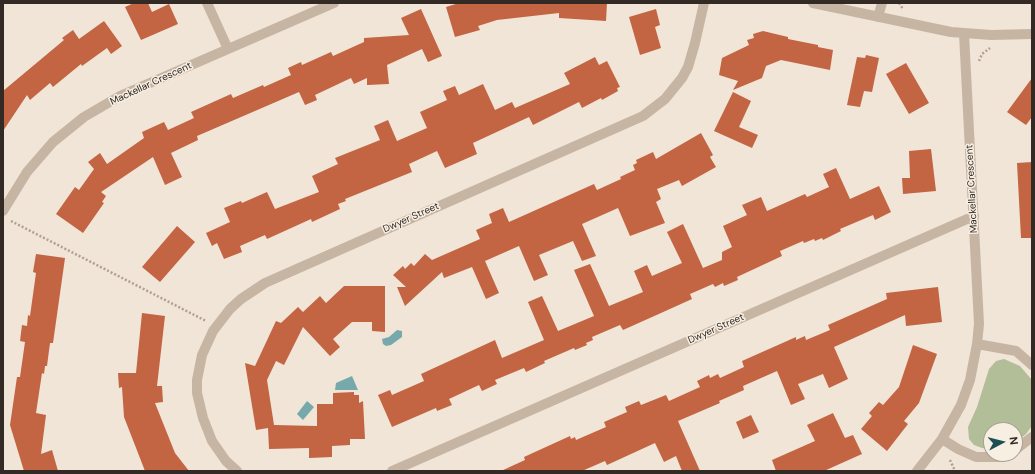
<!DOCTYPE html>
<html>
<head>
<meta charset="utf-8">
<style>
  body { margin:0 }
  #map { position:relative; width:1035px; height:474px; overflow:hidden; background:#f0e5d7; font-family:"DM Sans",sans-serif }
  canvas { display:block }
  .frame { position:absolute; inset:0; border:4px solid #332a25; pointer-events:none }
  .north { position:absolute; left:983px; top:422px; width:40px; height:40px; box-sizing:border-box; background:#f8efe3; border:1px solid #a9a097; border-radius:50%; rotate:83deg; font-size:11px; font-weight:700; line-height:16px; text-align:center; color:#332a25 }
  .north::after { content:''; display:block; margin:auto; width:14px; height:18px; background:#1d4e53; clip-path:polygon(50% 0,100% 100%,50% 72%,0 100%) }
</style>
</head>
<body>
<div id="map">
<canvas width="1035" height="474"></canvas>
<div class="frame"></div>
<div class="north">N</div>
</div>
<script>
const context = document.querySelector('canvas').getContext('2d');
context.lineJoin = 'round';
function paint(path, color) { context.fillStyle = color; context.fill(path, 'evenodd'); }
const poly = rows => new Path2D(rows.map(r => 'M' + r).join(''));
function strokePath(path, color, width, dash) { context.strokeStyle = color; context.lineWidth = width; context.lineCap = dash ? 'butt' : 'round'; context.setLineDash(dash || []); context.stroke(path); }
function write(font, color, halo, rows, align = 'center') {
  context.font = font + ' "DM Sans",sans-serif'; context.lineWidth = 3; context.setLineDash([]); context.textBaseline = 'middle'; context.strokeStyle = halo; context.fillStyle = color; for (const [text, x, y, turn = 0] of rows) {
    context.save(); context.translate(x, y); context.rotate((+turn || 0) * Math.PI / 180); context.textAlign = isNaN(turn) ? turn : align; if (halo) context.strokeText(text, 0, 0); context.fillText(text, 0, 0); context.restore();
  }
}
paint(poly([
  [1004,359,1020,366,1032,380,1032,426,1026,434,1015,443,1015,430,991,430,991,449,982,448,974,445,969,439,968,427,977,407,989,369,996,361]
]), '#b1be98');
paint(poly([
  [397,330,402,331,402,337,391,345,386,346,383,344,382,339,389,337],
  [352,376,358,390,335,390,336,383],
  [307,401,314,407,303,420,297,414]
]), '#77a9ac');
paint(poly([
  [134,3,148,3,152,12,169,4,178,24,141,40,125,7],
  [459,3,607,3,606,21,559,18,559,13,497,20,478,26,480,30,455,37,446,7],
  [421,9,442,56,428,62,422,49,387,65,389,84,367,85,367,78,354,84,351,78,315,95,317,100,305,105,299,92,197,136,198,140,171,153,182,177,165,185,153,157,101,192,106,196,102,202,104,203,83,233,56,214,75,187,79,190,94,169,88,162,100,153,107,164,144,138,142,132,164,122,168,130,194,118,191,112,231,94,233,98,263,85,264,87,291,75,288,68,301,62,302,65,331,52,333,56,364,42,364,38,409,35,401,18],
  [656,9,660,25,655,27,661,48,640,55,629,17],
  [104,21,122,46,111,54,107,48,82,66,81,64,53,87,50,83,30,100,27,95,3,131,3,91,64,40,62,38,73,30,79,39],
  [763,31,788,37,788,39,818,45,818,47,833,50,830,70,781,60,766,66,762,78,733,90,738,81,719,75,722,58,749,45,747,40,754,38,753,34],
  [866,55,879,58,872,92,864,91,860,107,847,105,857,57,865,58],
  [595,57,599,65,607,61,620,87,617,88,618,91,602,100,601,98,582,108,579,102,533,125,529,117,473,143,477,154,445,168,437,151,409,164,412,172,345,199,346,201,338,204,340,209,312,222,311,219,267,239,265,235,240,246,242,252,224,259,217,243,212,246,206,233,230,222,224,208,241,201,242,203,267,192,275,209,319,192,312,176,338,164,335,158,380,140,374,126,388,120,397,141,427,128,420,112,447,100,443,91,455,86,459,95,483,84,495,110,512,102,515,108,570,84,564,73],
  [906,63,929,103,909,114,886,74],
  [1032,78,1032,117,1026,125,1007,112],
  [733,92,751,101,739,127,758,135,752,148,714,131],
  [701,133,713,155,710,157,716,167,682,186,679,180,657,189,661,199,656,202,665,223,630,236,618,208,582,224,596,256,582,261,573,241,539,255,548,275,534,281,519,246,485,261,499,293,486,299,472,267,444,278,442,272,405,306,397,287,406,287,393,275,403,266,405,269,411,263,414,266,425,254,432,260,480,239,476,230,492,223,489,214,503,208,509,222,594,184,597,190,621,179,620,177,635,170,633,165,637,163,636,160,653,152,656,159],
  [931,149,936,191,903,194,902,178,910,178,909,151],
  [1032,162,1032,238,1021,238,1017,163],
  [836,168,850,199,879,186,891,212,875,220,873,215,840,229,841,231,823,240,822,238,815,241,814,239,804,243,803,241,780,251,782,256,737,277,738,280,724,286,723,283,715,287,713,284,690,294,692,299,661,313,623,330,620,325,592,337,593,340,586,343,587,345,575,350,574,348,544,361,545,363,526,372,524,368,495,380,497,384,482,391,479,385,449,399,452,405,437,411,436,408,392,427,378,395,390,390,392,395,424,381,421,374,495,340,502,358,544,340,528,302,542,296,558,331,594,316,574,270,590,264,609,306,643,292,634,271,647,265,652,276,682,263,667,232,683,224,703,268,722,260,722,252,732,247,723,226,747,215,742,205,761,197,767,211,805,194,807,197,829,187,823,174],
  [177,226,195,242,160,282,142,267],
  [36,254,65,258,53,343,50,343,47,366,45,366,44,374,42,373,36,413,46,415,41,454,52,450,58,471,24,471,10,425,17,377,20,377,25,342,20,341,22,325,27,326,28,315,30,316,36,273,33,272],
  [344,286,385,286,385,332,372,331,372,322,352,322,333,339,340,347,330,356,303,327,284,365,276,361,267,380,274,425,317,426,317,404,333,404,333,393,354,392,354,395,359,395,359,403,363,401,365,439,350,439,350,445,332,446,332,457,309,458,309,448,269,449,268,428,256,430,245,363,255,366,276,321,281,323,298,307,303,312,320,296,326,303],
  [938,287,942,322,906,326,905,315,834,347,848,379,829,388,823,374,798,384,805,399,791,405,777,371,743,386,744,390,719,401,720,403,678,421,700,471,682,471,676,456,664,462,655,443,607,465,605,461,582,471,501,471,525,460,524,457,570,436,571,439,575,437,576,440,606,427,604,422,627,412,625,407,639,401,641,405,666,395,669,401,700,387,697,381,709,375,710,378,718,374,720,378,744,367,742,361,796,337,796,340,805,336,806,340,830,330,828,325,887,299,886,293],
  [142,313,165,316,157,386,162,386,163,402,155,403,175,453,189,471,145,471,124,417,122,387,119,388,118,373,136,373],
  [913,345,937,354,919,403,904,421,908,424,887,451,861,429,872,416,869,413,879,402,883,405,899,387],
  [833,413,845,438,853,435,862,454,824,471,776,471,772,460,815,441,807,425],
  [751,415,759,432,743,439,736,422]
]), '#c36443');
strokePath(poly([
  [899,3,903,9],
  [979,61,982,54,990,48],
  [11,221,206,321],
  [950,460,955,471]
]), '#b39f8e', 2.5, [2, 2]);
strokePath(poly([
  [207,3,228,49],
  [813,3,951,32,991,35,1032,34],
  [878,17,882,3],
  [3,211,27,172,53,142,84,117,120,96,334,3],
  [977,344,1016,351,1032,365],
  [942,439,958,449,976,457,1002,457,1007,454],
  [1015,450,1032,437],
  [237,471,226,461,212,441,203,418,197,393,197,380,202,355,213,331,230,309,241,299,265,283,643,116,665,99,682,78,688,67,695,43,704,3],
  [392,471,974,216],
  [917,471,942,439,961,405,970,380,977,344,979,324,964,34]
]), '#c7b5a4', 10);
write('10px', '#332a25', '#f8efe3', [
  ["Mackellar Crescent",151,84,-25],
  ["Mackellar Crescent",972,189,-93],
  ["Dwyer Street",411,218,-24],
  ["Dwyer Street",716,329,-24]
]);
</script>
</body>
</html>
